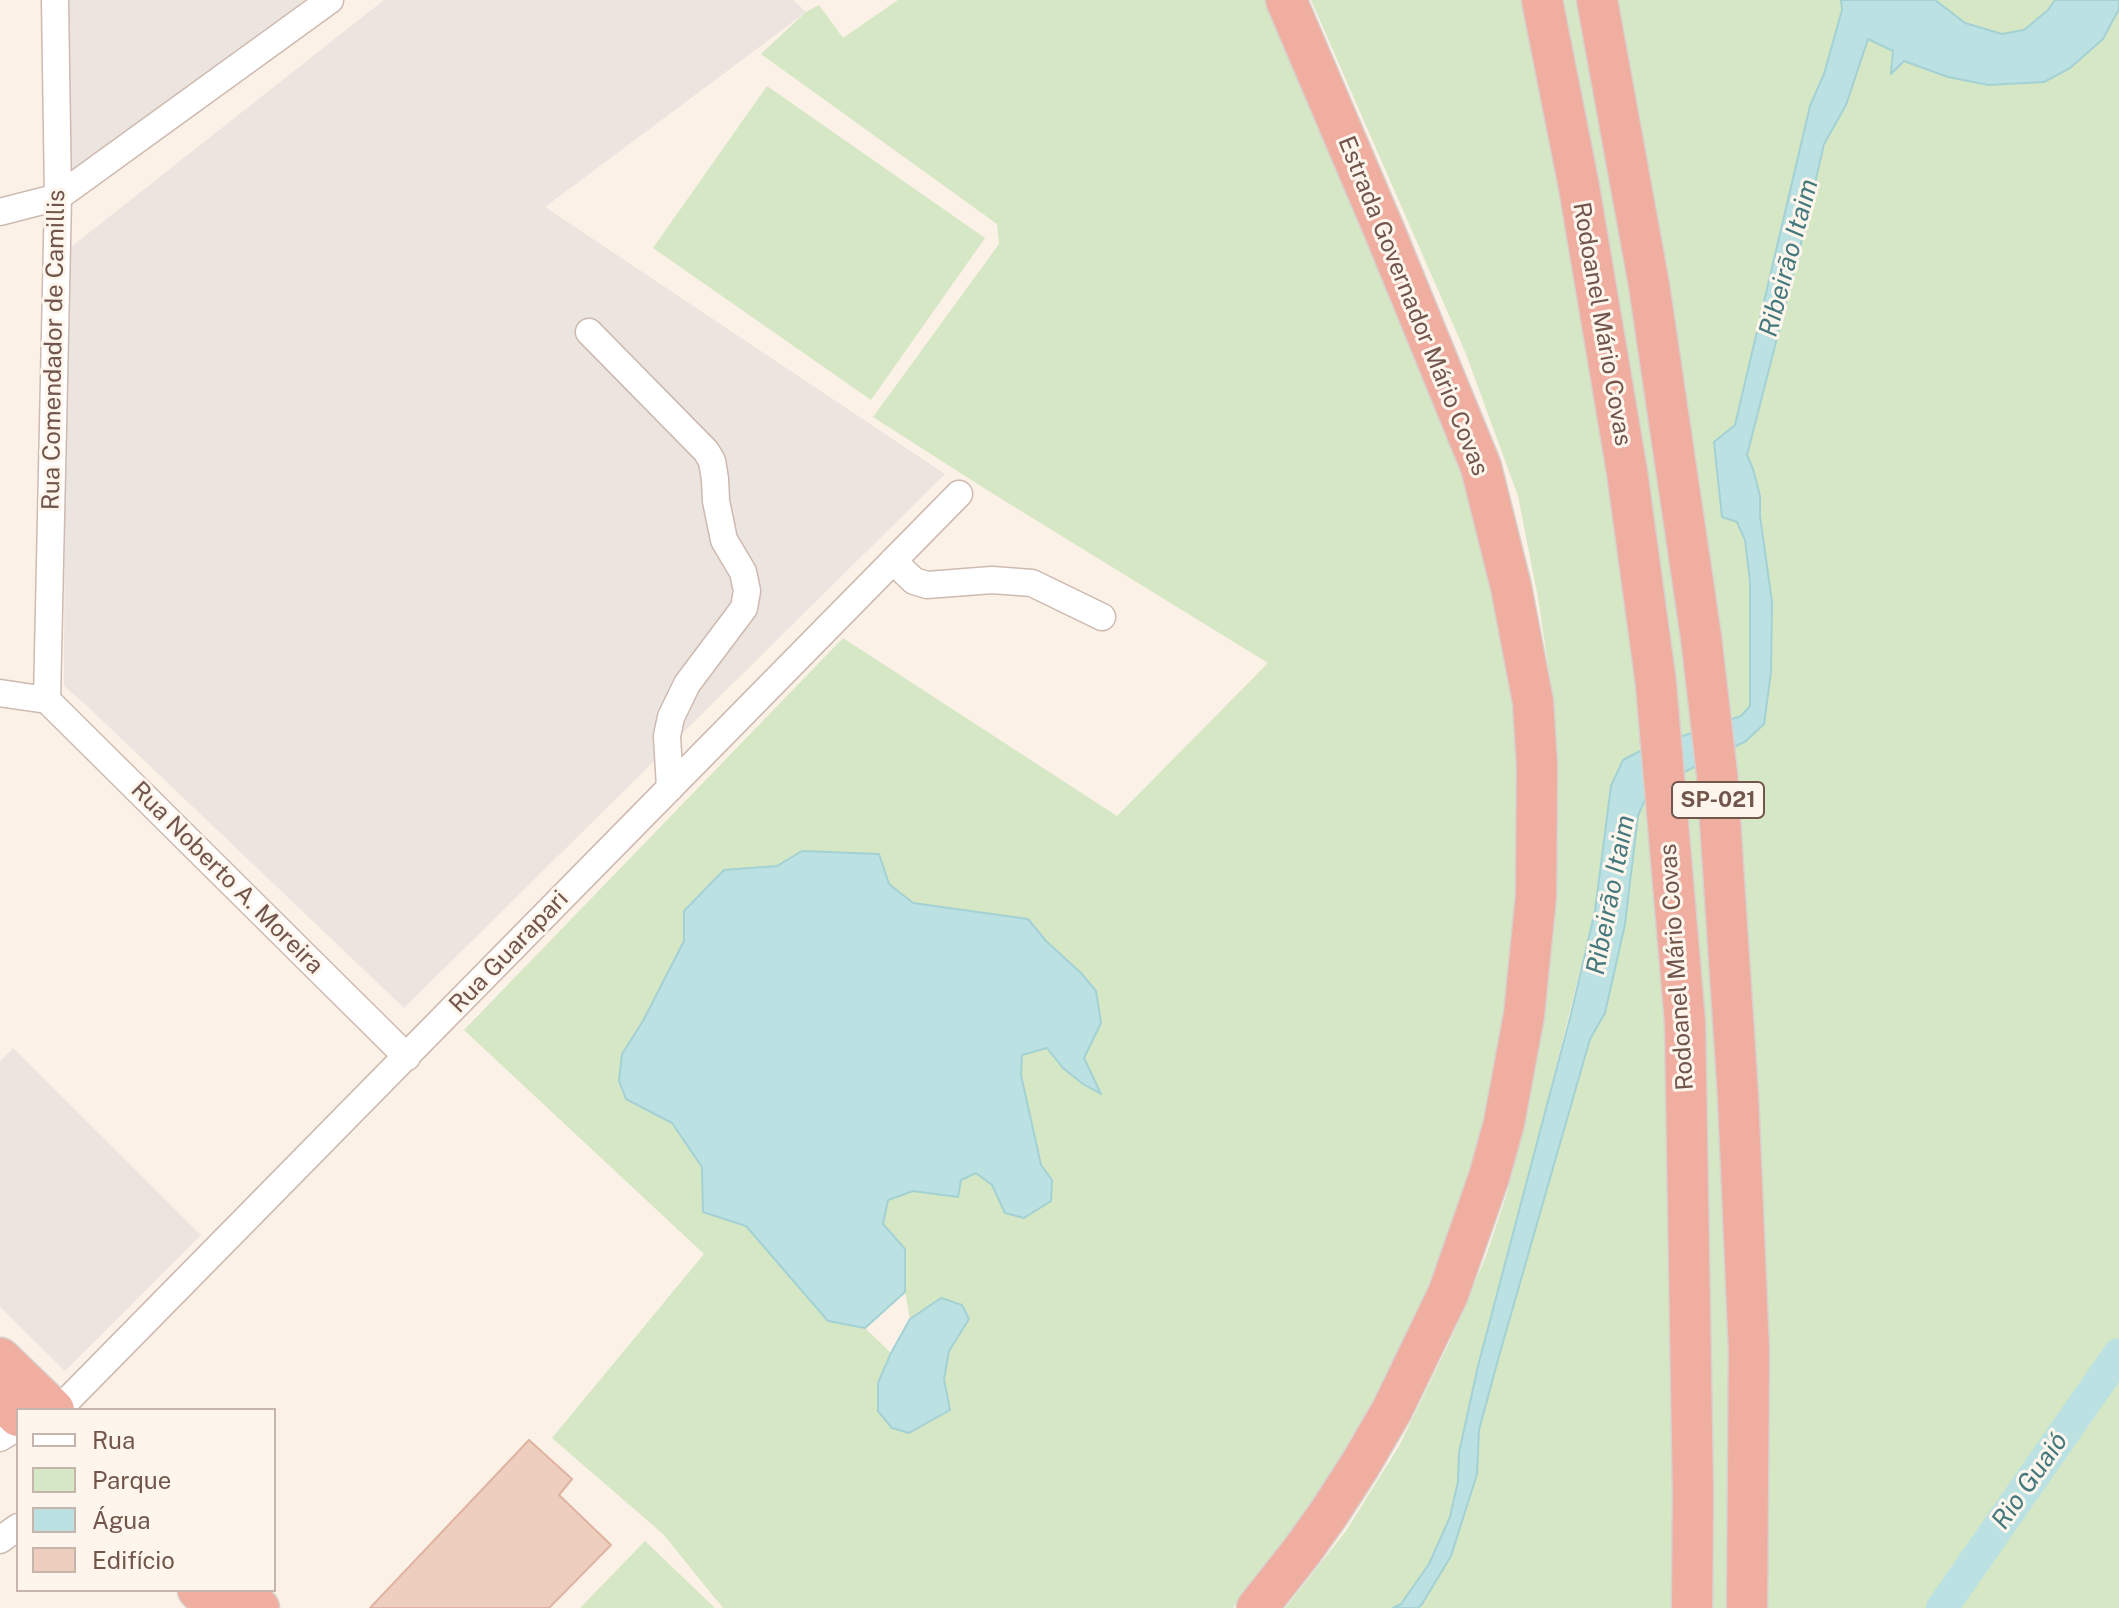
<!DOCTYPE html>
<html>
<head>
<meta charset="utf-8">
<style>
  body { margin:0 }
  #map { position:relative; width:2119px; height:1608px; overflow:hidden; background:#fbf1e6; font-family:"Public Sans",sans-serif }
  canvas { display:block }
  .legend { position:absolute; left:16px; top:1408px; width:260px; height:184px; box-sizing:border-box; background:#fef5ec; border:2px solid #c6b5ac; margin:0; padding:10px 14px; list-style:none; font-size:24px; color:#72564c }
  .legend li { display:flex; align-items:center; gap:16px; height:40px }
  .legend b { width:40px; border:2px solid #c6b5ac }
</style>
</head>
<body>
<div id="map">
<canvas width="2119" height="1608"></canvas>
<ul class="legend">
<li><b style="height:10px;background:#fff"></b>Rua</li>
<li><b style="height:22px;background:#d6e7c5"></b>Parque</li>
<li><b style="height:22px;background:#bce1e3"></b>Água</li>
<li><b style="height:22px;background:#eecebf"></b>Edifício</li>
</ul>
</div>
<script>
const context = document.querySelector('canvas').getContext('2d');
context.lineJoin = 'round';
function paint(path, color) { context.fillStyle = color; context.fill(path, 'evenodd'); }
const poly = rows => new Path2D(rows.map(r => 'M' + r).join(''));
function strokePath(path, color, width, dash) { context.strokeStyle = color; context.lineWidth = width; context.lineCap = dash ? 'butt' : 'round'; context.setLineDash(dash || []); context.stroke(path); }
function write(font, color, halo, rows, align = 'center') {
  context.font = font + ' "Public Sans",sans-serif'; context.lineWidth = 6; context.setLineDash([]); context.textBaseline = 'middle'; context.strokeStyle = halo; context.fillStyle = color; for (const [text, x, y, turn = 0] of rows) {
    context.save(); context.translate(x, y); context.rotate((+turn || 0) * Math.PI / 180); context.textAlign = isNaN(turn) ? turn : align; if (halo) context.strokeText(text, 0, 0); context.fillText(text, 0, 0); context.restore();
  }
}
paint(poly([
  [68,0,305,0,66,181],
  [384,0,793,0,806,12,545,207,945,474,404,1008,86,705,64,686,66,251],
  [13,1048,201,1235,65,1371,0,1307,0,1061]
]), '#ebe4df');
paint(poly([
  [898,0,1269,0,1456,442,1508,649,1515,727,1520,816,1517,912,1510,1002,1493,1097,1468,1185,1439,1269,1356,1442,1300,1528,1233,1608,723,1608,663,1534,552,1438,704,1254,464,1030,843,638,1117,816,1268,663,987,490,873,417,999,244,997,224,761,54,806,12,819,5,843,38],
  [802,851,889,884,913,903,1028,920,1046,941,1081,973,1101,1023,1084,1058,1100,1093,1083,1084,1063,1068,1047,1048,1022,1055,1021,1075,1041,1165,1052,1180,992,1185,976,1173,961,1180,957,1197,913,1191,887,1201,883,1224,905,1249,905,1292,910,1319,942,1298,969,1319,949,1351,944,1379,950,1410,878,1383,891,1353,865,1328,828,1321,745,1226,703,1212,702,1167,622,1054,643,1021,684,940,684,911,724,870,777,866],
  [1311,0,1841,0,1842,10,1824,74,1810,106,1735,425,1714,442,1737,522,1745,540,1750,581,1750,706,1742,716,1642,750,1612,786,1595,911,1459,1453,1458,1481,1450,1517,1429,1564,1401,1604,1393,1608,1285,1608,1346,1531,1399,1446,1449,1343,1486,1256,1507,1193,1529,1106,1545,1009,1555,921,1558,804,1551,685,1538,598,1518,496,1466,354],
  [1935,0,2055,0,2048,10,2023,30,2002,34,1965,23],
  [2119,9,2119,1608,1418,1608,1451,1556,1477,1474,1479,1430,1499,1356,1590,1039,1605,1013,1625,924,1638,816,1649,790,1764,724,1760,496,1753,469,1747,455,1798,258,1824,144,1846,105,1868,38,1893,51,1891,72,1903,61,1948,76,1988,85,2070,68,2103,39],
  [767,86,985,238,871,400,653,248],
  [645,1541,715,1608,580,1608]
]), '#d6e7c5');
const water = poly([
  [1841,0,1935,0,1965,23,2002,34,2024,30,2048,10,2055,0,2119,0,2119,9,2103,39,2070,68,2044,82,1988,85,1948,77,1904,61,1891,74,1893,51,1868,39,1846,105,1824,144,1798,256,1747,455,1753,469,1760,496,1760,516,1772,602,1771,672,1764,724,1746,741,1649,790,1638,816,1625,924,1605,1013,1590,1039,1499,1356,1479,1430,1477,1474,1451,1556,1422,1604,1418,1608,1393,1608,1401,1604,1429,1564,1450,1517,1458,1481,1459,1453,1478,1366,1571,1014,1595,911,1611,786,1623,760,1642,750,1741,716,1750,706,1750,581,1745,540,1737,522,1722,517,1714,442,1735,425,1810,106,1824,74,1842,10,1841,0],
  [802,851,879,854,889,884,913,903,1028,919,1046,941,1081,973,1096,991,1101,1023,1084,1058,1101,1094,1083,1084,1063,1068,1047,1048,1022,1055,1021,1075,1041,1165,1052,1180,1051,1201,1024,1218,1005,1213,992,1185,976,1173,961,1180,958,1197,913,1191,888,1200,883,1224,905,1249,905,1292,865,1328,828,1321,746,1226,703,1212,702,1167,672,1123,626,1099,619,1081,622,1054,643,1021,684,941,684,911,724,870,777,866,802,851],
  [941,1298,962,1305,969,1319,949,1351,944,1379,950,1410,909,1433,892,1428,878,1411,878,1383,891,1353,910,1319,941,1298]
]);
paint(water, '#bce1e3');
strokePath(water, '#a3d1d4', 2);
strokePath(poly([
  [1942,1608,2119,1354]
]), '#bce1e3', 32);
const building = poly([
  [529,1440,572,1479,559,1495,611,1545,549,1608,370,1608,529,1440]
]);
paint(building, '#eecebf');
strokePath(building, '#e0b3a1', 2);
const minor = poly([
  [0,212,58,197,330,0],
  [589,332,706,451,712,461,715,479,716,501,724,540,743,572,747,591,744,608,687,684,671,717,667,736,670,788],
  [893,561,914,581,927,585,992,580,1032,583,1102,617],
  [0,693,47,700],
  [47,700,58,197,55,0],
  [47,700,407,1057],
  [58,1410,959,494],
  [0,1438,18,1427],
  [0,1540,18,1527]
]);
const highway = poly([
  [1542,0,1579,187,1627,472,1656,684,1685,1022,1693,1495,1692,1608],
  [1597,0,1649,285,1701,637,1717,774,1738,1096,1749,1351,1747,1608],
  [0,1358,54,1410],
  [0,1398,18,1416],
  [198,1590,217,1608],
  [240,1590,259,1608],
  [1257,1608,1302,1551,1329,1513,1360,1465,1392,1410,1448,1294,1489,1177,1504,1123,1524,1015,1536,896,1537,765,1533,702,1511,587,1481,467,1384,230,1286,0]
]);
strokePath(minor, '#cebab0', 29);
strokePath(highway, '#d8d0cd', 43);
strokePath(minor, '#fff', 26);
strokePath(highway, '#f0aea1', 40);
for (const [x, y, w] of [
  [1718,800,92]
]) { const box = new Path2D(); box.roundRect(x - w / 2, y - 18, w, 36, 6); context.fillStyle = '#fef5ec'; context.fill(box); strokePath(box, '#72564c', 2); }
write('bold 22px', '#72564c', null, [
  ["SP-021",1718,800]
]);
write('24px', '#72564c', '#fef5ec', [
  ["Estrada Governador Mário Covas",1413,306,68],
  ["Rodoanel Mário Covas",1602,324,80],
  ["Rua Comendador de Camillis",54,350,-89],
  ["Rua Noberto A. Moreira",227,878,45],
  ["Rua Guarapari",509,952,-46],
  ["Rodoanel Mário Covas",1677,967,-94]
]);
write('italic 26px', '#44797d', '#fef5ec', [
  ["Ribeirão Itaim",1789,258,-75],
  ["Ribeirão Itaim",1611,895,-79],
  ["Rio Guaió",2030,1481,-55]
]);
</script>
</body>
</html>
